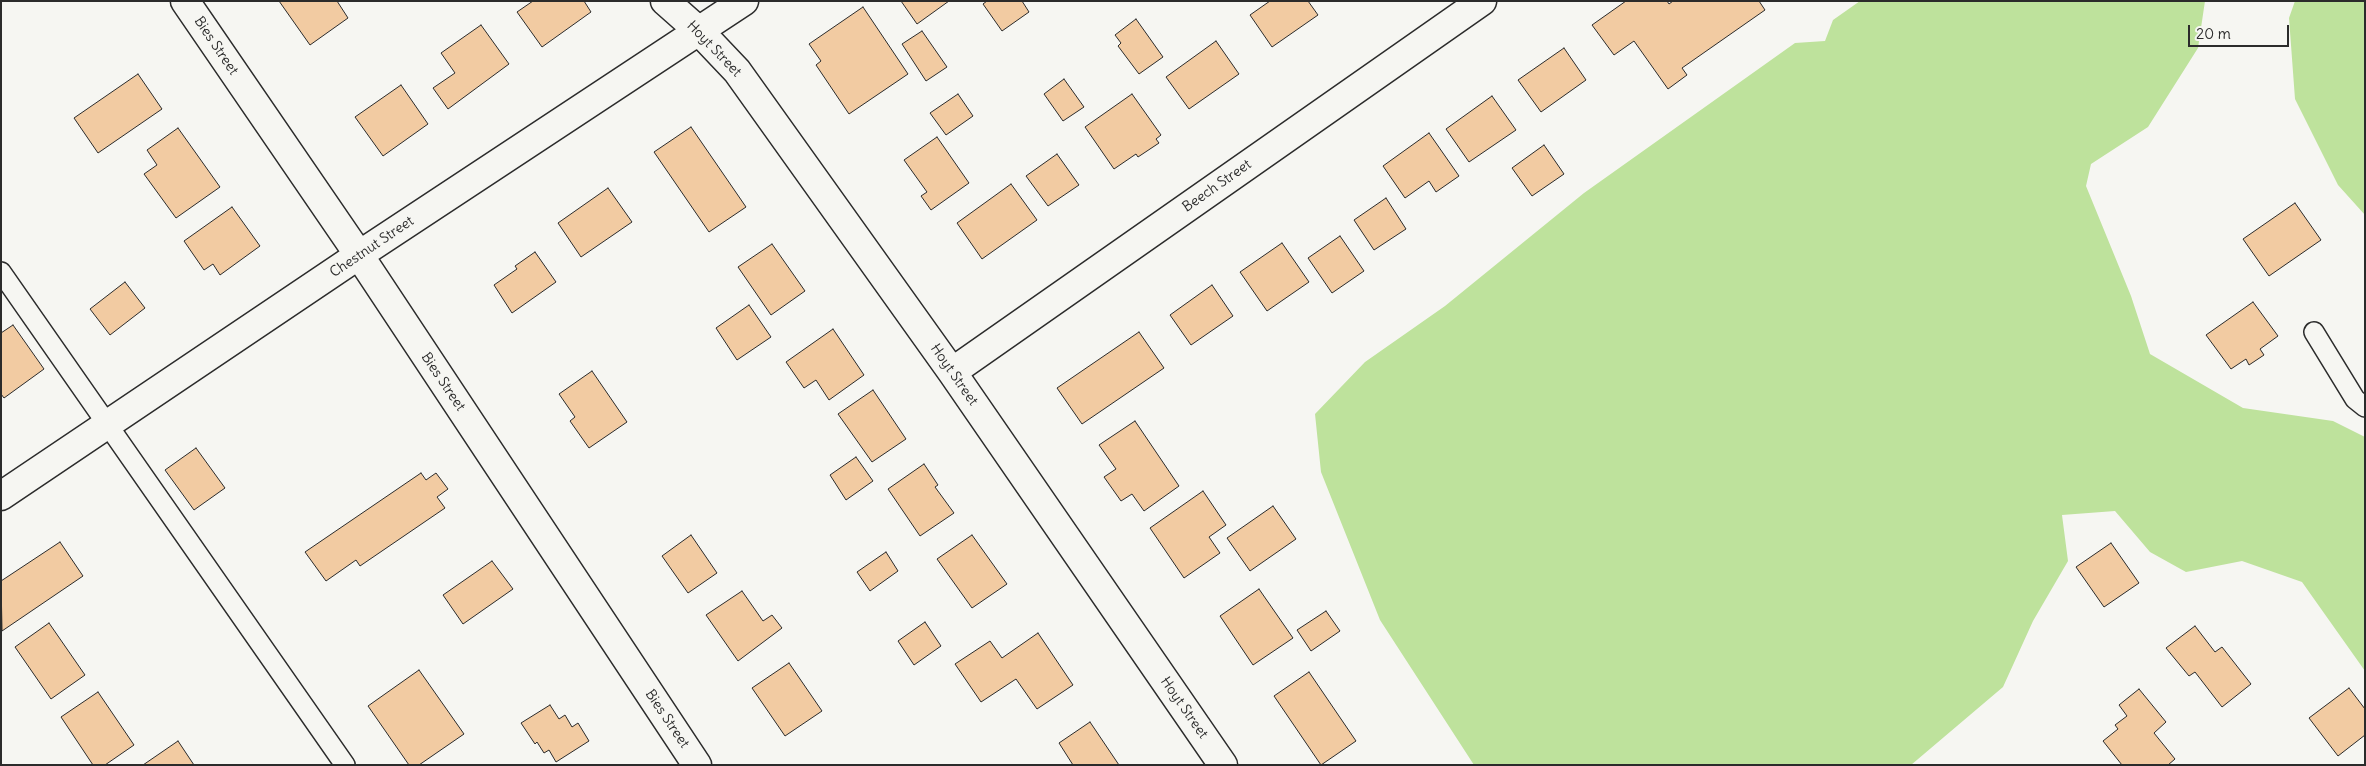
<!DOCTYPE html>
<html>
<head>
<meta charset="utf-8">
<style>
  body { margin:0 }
  #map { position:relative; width:2366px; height:766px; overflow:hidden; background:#f6f6f2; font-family:Delius,sans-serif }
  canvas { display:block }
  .frame { position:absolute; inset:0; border:2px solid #2b2b2b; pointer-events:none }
  .scale { position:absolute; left:2188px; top:25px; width:101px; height:22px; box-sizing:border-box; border:2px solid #2b2b2b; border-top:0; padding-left:6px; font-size:15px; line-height:18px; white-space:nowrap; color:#2b2b2b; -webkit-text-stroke:4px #f6f6f2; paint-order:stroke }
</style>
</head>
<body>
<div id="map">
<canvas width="2366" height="766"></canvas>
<div class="frame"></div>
<div class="scale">20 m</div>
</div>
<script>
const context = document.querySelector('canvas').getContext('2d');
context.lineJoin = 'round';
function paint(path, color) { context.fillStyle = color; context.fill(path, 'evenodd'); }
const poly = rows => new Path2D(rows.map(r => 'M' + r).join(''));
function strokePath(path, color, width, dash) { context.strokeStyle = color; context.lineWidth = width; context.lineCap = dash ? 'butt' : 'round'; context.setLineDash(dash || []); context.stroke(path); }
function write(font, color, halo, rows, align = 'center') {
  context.font = font + ' Delius,sans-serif'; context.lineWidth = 4.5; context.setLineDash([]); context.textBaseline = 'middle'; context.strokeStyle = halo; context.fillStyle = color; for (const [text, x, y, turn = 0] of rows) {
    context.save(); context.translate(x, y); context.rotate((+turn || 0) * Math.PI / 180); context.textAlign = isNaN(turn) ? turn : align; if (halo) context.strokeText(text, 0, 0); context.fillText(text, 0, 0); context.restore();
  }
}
paint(poly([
  [1860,1,2205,1,2198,48,2148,127,2091,164,2086,186,2131,296,2150,354,2243,408,2333,421,2365,437,2365,671,2302,582,2242,561,2186,572,2150,552,2115,511,2062,515,2068,561,2033,621,2003,687,1911,765,1474,765,1380,620,1321,472,1315,414,1365,362,1445,306,1584,193,1795,43,1825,41,1833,20],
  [2295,1,2365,1,2365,215,2338,185,2295,99,2289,18]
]), '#bee29c');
const building = poly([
  [279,1,337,1,348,18,310,45,279,1],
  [533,1,584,1,591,12,542,47,517,12,533,1],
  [901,1,949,1,917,24,901,1],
  [987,1,1022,1,1029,12,1002,31,983,4,987,1],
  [1270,1,1308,1,1318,15,1272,47,1250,15,1270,1],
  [1626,1,1667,1,1669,4,1673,1,1759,1,1765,10,1682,68,1687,75,1668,89,1634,41,1614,55,1592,25,1626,1],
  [863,7,908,74,849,114,816,65,821,61,809,44,863,7],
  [1136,19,1163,57,1139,74,1118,46,1121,43,1115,35,1136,19],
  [481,25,509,64,448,109,433,88,455,73,441,53,481,25],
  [922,31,947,67,926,81,902,44,922,31],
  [1216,41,1239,74,1189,109,1166,77,1216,41],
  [1564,48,1586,80,1541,112,1518,80,1564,48],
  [138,74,162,109,98,153,74,118,138,74],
  [1064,79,1084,107,1063,121,1044,94,1064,79],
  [401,85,428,124,383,156,355,117,401,85],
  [958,94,973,116,946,135,930,113,958,94],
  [1132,94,1161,135,1156,139,1159,143,1138,157,1136,154,1114,169,1085,127,1132,94],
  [1492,96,1516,130,1469,162,1446,129,1492,96],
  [691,127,746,207,709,232,654,152,691,127],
  [178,128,220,187,176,218,144,174,157,165,147,150,178,128],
  [1429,133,1459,176,1436,192,1429,181,1405,198,1383,166,1429,133],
  [937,137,969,183,931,210,921,196,927,192,904,160,937,137],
  [1544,145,1564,174,1532,196,1512,168,1544,145],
  [1057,154,1079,185,1048,206,1026,176,1057,154],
  [1011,184,1037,220,982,259,957,223,1011,184],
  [608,188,632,222,581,257,558,223,608,188],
  [1386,198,1406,229,1374,250,1354,220,1386,198],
  [2295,203,2321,240,2269,276,2243,239,2295,203],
  [232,207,260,246,220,275,213,264,204,270,184,241,232,207],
  [1340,236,1364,271,1332,293,1308,258,1340,236],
  [1282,243,1309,282,1267,311,1240,272,1282,243],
  [772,244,805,291,771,315,738,267,772,244],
  [535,252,556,282,512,313,494,285,517,269,515,266,535,252],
  [125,282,145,308,110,335,90,309,125,282],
  [1212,285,1233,316,1191,345,1170,315,1212,285],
  [2253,302,2278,336,2260,349,2264,355,2249,365,2246,359,2231,369,2206,335,2253,302],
  [749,305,771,337,737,360,716,328,749,305],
  [13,325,44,369,4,398,1,394,1,333,13,325],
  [833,329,864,375,829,400,816,380,804,388,786,362,833,329],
  [1139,332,1164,368,1082,424,1057,388,1139,332],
  [592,371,627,422,589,448,570,421,575,417,559,394,592,371],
  [873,390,906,439,872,462,838,414,873,390],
  [1135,421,1179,486,1144,511,1132,494,1121,501,1104,477,1116,469,1099,445,1135,421],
  [196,448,225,488,194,510,165,470,196,448],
  [856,457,873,481,846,500,830,475,856,457],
  [924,464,938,485,935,487,954,513,920,536,888,489,924,464],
  [421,473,426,480,436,473,448,489,437,497,445,508,360,566,356,560,326,581,305,552,421,473],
  [1203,491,1226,525,1209,537,1220,553,1184,578,1150,528,1203,491],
  [1273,506,1296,539,1250,571,1227,538,1273,506],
  [691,535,717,573,688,593,662,556,691,535],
  [972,535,1007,584,972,608,937,559,972,535],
  [60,542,83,576,2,631,1,581,60,542],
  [2111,543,2139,583,2104,607,2076,567,2111,543],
  [886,552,898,571,870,591,857,572,886,552],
  [492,561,513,589,463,624,443,595,492,561],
  [1259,589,1293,638,1253,665,1220,616,1259,589],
  [742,591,763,621,772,615,782,628,738,661,706,615,742,591],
  [1326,611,1340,631,1311,651,1297,630,1326,611],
  [925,622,941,646,914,665,898,641,925,622],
  [49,623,85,675,51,699,15,647,49,623],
  [2195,626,2215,652,2222,647,2251,684,2222,707,2195,672,2189,676,2166,648,2195,626],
  [1038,633,1073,685,1037,709,1016,679,981,702,955,664,990,641,1002,658,1038,633],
  [789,663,822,711,785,736,752,688,789,663],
  [419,670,464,734,419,765,409,765,368,706,419,670],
  [1309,672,1356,741,1321,765,1274,696,1309,672],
  [2349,688,2365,709,2365,735,2338,756,2309,718,2349,688],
  [2139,689,2166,722,2154,733,2175,759,2168,765,2122,765,2103,741,2118,729,2115,725,2127,716,2119,705,2139,689],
  [98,692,134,745,105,765,93,765,61,717,98,692],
  [550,705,559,719,565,715,572,727,578,723,589,741,556,762,549,750,544,753,537,742,535,744,521,723,550,705],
  [1090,722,1119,765,1073,765,1059,743,1090,722],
  [178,741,194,765,143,765,178,741]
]);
paint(building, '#f2cba2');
strokePath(building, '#2b2b2b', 1);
const service = poly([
  [1,272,345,765],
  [2314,332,2355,399,2365,407]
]);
const minor = poly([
  [185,1,359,255,697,765],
  [665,1,700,32,737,71,952,372,1223,765],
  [952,372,1482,1],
  [1,496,359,255,744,1]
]);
strokePath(service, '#2b2b2b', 22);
strokePath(minor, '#2b2b2b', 31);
strokePath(service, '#f6f6f2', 19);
strokePath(minor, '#f6f6f2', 28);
write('14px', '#2b2b2b', '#f6f6f2', [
  ["Bies Street",216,46,56],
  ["Hoyt Street",714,49,46],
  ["Beech Street",1217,186,-35],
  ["Chestnut Street",372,247,-34],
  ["Hoyt Street",954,375,55],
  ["Bies Street",443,382,56],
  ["Hoyt Street",1184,708,55],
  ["Bies Street",667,719,56]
]);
</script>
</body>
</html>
